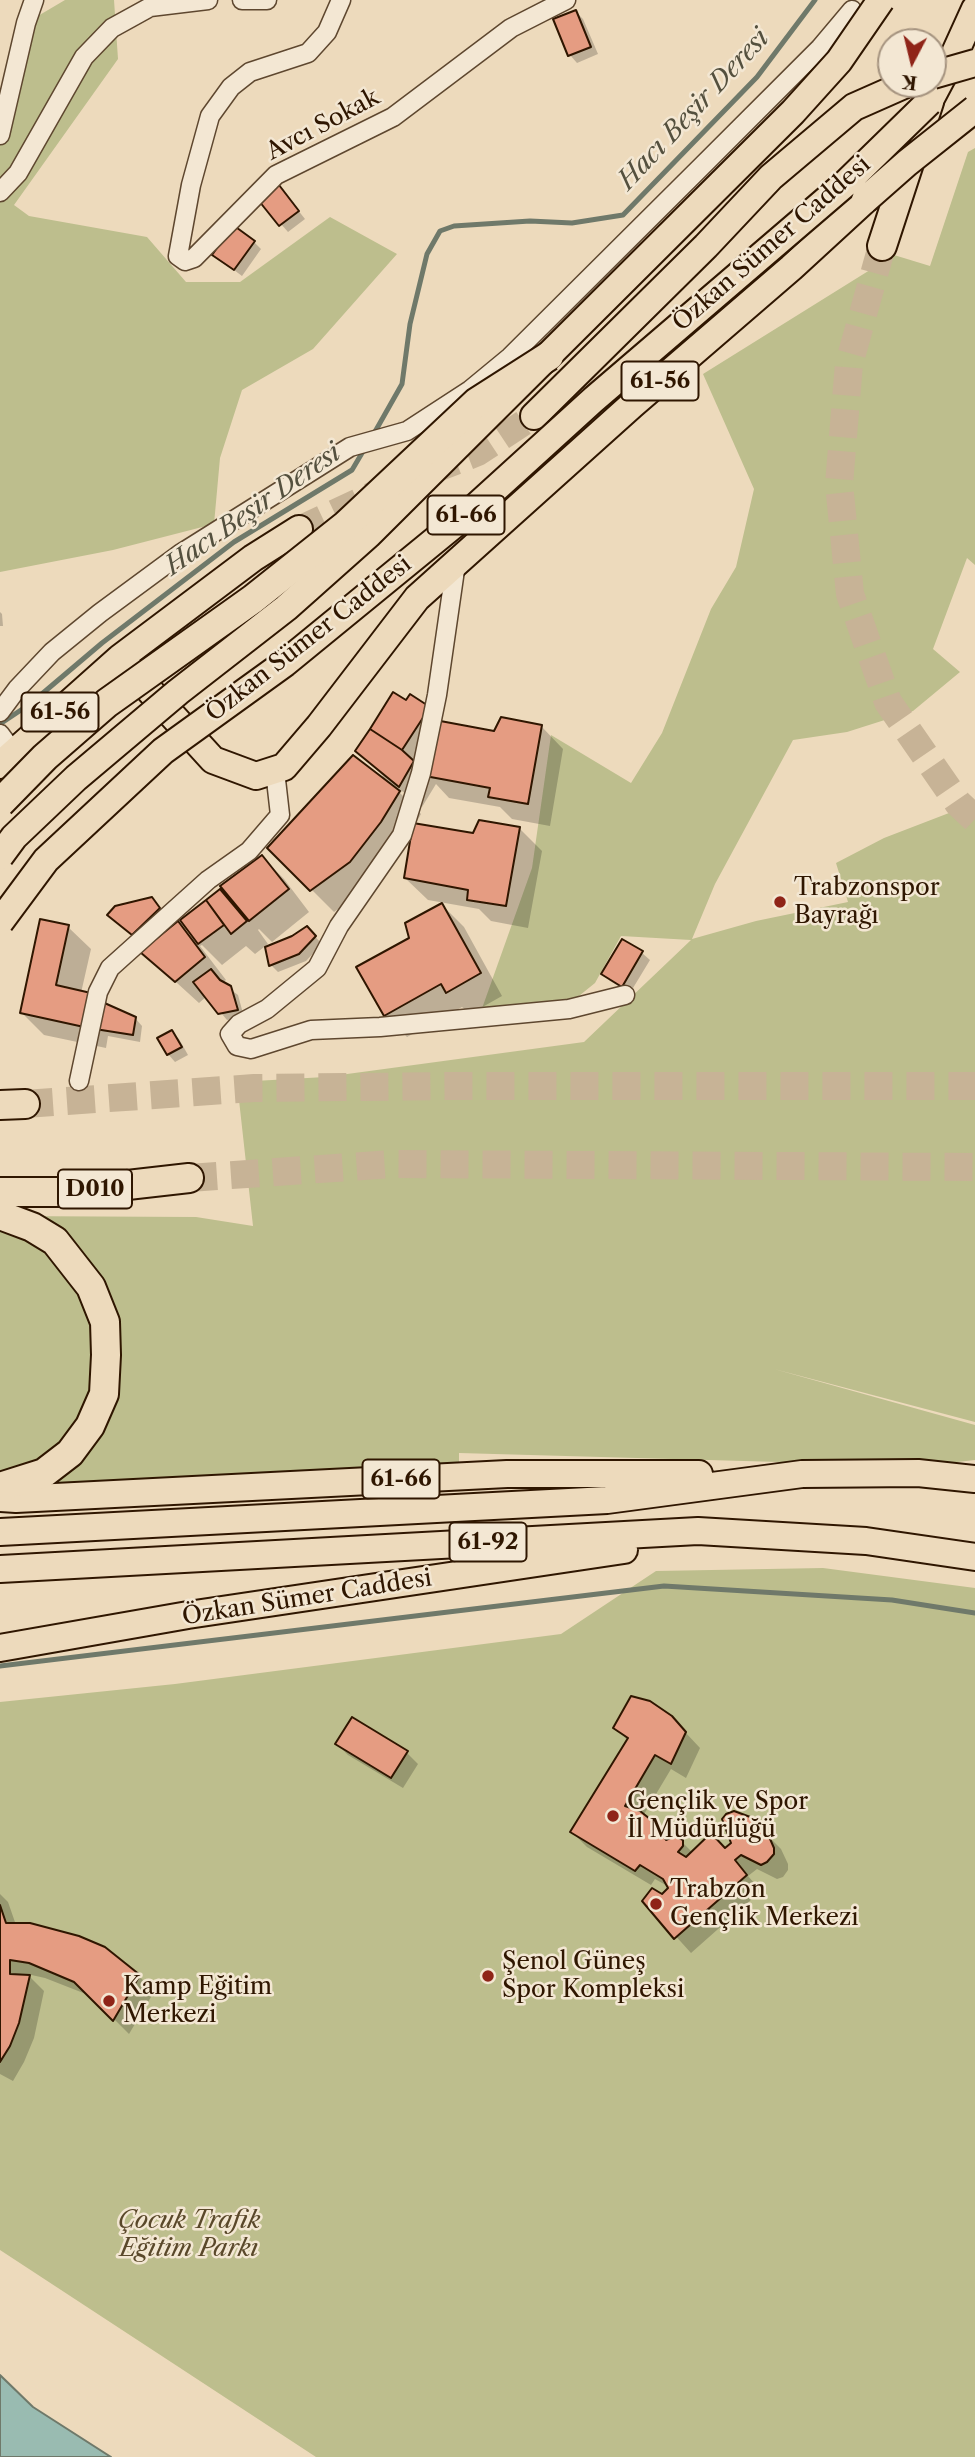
<!DOCTYPE html>
<html>
<head>
<meta charset="utf-8">
<style>
  body { margin:0 }
  #map { position:relative; width:975px; height:2457px; overflow:hidden; background:#eddabc; font-family:"Libre Caslon Text",serif }
  canvas { display:block }
  .north { position:absolute; left:877px; top:28px; width:70px; height:70px; box-sizing:border-box; background:#f3e7d3; border:2px solid #a5937f; border-radius:50%; rotate:187deg; font-size:19px; font-weight:700; line-height:28px; text-align:center; color:#2f1600 }
  .north::after { content:''; display:block; margin:auto; width:24px; height:32px; background:#8f2418; clip-path:polygon(50% 0,100% 100%,50% 72%,0 100%) }
</style>
</head>
<body>
<div id="map">
<canvas width="975" height="2457"></canvas>
<div class="north">K</div>
</div>
<script>
const context = document.querySelector('canvas').getContext('2d');
context.lineJoin = 'round';
function paint(path, color) { context.fillStyle = color; context.fill(path, 'evenodd'); }
const poly = rows => new Path2D(rows.map(r => 'M' + r).join(''));
function strokePath(path, color, width, dash) { context.strokeStyle = color; context.lineWidth = width; context.lineCap = dash ? 'butt' : 'round'; context.setLineDash(dash || []); context.stroke(path); }
function write(font, color, halo, rows, align = 'center') {
  context.font = font + ' "Libre Caslon Text",serif'; context.lineWidth = 5; context.setLineDash([]); context.textBaseline = 'middle'; context.strokeStyle = halo; context.fillStyle = color; for (const [text, x, y, turn = 0] of rows) {
    context.save(); context.translate(x, y); context.rotate((+turn || 0) * Math.PI / 180); context.textAlign = isNaN(turn) ? turn : align; if (halo) context.strokeText(text, 0, 0); context.fillText(text, 0, 0); context.restore();
  }
}
paint(poly([
  [65,0,114,0,118,59,14,205,29,216,147,237,186,282,240,282,330,217,397,254,313,349,242,390,220,458,214,524,113,550,0,572,0,135,26,23],
  [975,148,975,565,967,558,933,649,960,672,913,711,847,732,793,740,715,884,692,939,756,921,848,902,836,863,884,838,975,803,975,1422,774,1369,975,1425,975,1460,922,1466,459,1453,459,1490,0,1509,0,1216,196,1217,253,1226,237,1082,325,1077,584,1042,691,940,621,936,595,983,569,1004,480,1014,532,868,551,735,631,783,662,733,711,609,736,567,754,489,703,374,894,255,930,266,968,152],
  [823,1568,975,1588,975,2457,316,2457,0,2250,0,1702,175,1684,561,1634,656,1571]
]), '#bdbe8d');
const water = poly([
  [0,2375,33,2407,111,2457,0,2457,0,2375]
]);
paint(water, '#99bbb1');
strokePath(water, '#6f796a', 2);
paint(poly([
  [576,12,583,19,598,54,577,63,570,55,555,20],
  [286,195,305,219,288,232,261,201],
  [254,242,261,249,242,276,214,255],
  [0,612,2,614,3,626,0,626],
  [406,703,429,708,445,724,495,733,541,726,563,749,550,826,512,819,500,807,449,798,436,784,422,807,402,791,400,793,421,814,415,825,474,835,520,829,542,851,528,928,491,921,479,909,428,900,405,878,415,825,372,884,334,912,270,848,381,778,383,776,357,751],
  [262,857,284,879,309,912,272,942,259,929,258,930,268,944,255,954,246,946,222,965,202,945,200,946,226,980,222,983,238,995,244,1017,227,1020,207,996,199,1003,143,952,178,924,198,944,200,943,183,920],
  [442,905,464,927,502,996,470,1014,462,1007,407,1037,385,1015],
  [159,907,166,917,140,942,116,922],
  [68,927,91,949,81,993,101,1006,135,1018,142,1026,140,1042,108,1036,106,1048,44,1035,22,1013],
  [307,928,322,944,306,961,278,972,271,965,292,938],
  [623,941,642,953,650,960,630,993,610,981,603,974],
  [172,1032,179,1039,188,1055,175,1062,168,1054,159,1039],
  [671,1717,700,1748,686,1778,671,1769,643,1816,670,1840,682,1842,693,1853,725,1850,752,1820,781,1849,788,1864,788,1870,783,1877,777,1879,757,1869,748,1876,761,1891,691,1953,644,1901,662,1896,671,1888,655,1879,651,1885,587,1847,572,1832,628,1741,615,1727],
  [337,1744,407,1753,418,1764,403,1788,348,1755],
  [0,1894,8,1902,16,1925,139,1976,154,1992,129,2034,91,1996,45,1978,27,1974,44,1991,34,2038,24,2062,13,2081,0,2074]
]), '#0003');
strokePath(poly([
  [372,437,402,384,410,324,427,254,440,231,454,226,530,221,572,223,623,215,757,77,815,0],
  [0,724,30,704,102,643,234,542,352,470,365,448],
  [0,1666,664,1586,892,1600,975,1613]
]), '#6f796a', 5);
const building = poly([
  [576,10,591,47,568,56,553,19,576,10],
  [279,185,299,211,279,226,259,201,279,185],
  [233,225,255,241,234,270,212,255,233,225],
  [393,692,406,700,410,694,430,707,402,750,370,729,393,692],
  [501,717,542,725,528,804,488,797,490,788,425,776,435,720,494,731,501,717],
  [370,729,402,750,414,761,399,787,355,751,370,729],
  [353,755,400,791,381,822,350,862,310,891,267,848,353,755],
  [479,820,520,827,506,906,467,900,468,890,404,878,413,823,473,833,479,820],
  [262,855,289,889,249,921,220,886,262,855],
  [220,889,247,921,231,934,206,900,220,889],
  [152,897,160,908,132,935,107,915,115,906,152,897],
  [206,900,224,925,198,944,180,920,206,900],
  [442,903,481,973,446,993,441,984,384,1016,356,967,409,938,405,923,442,903],
  [40,919,69,925,56,985,91,993,84,1027,20,1013,40,919],
  [178,921,205,957,175,982,140,952,178,921],
  [307,926,316,936,299,954,269,966,265,947,292,936,307,926],
  [622,939,643,951,622,987,601,974,622,939],
  [211,969,220,980,231,986,238,1010,218,1014,193,982,211,969],
  [100,1001,136,1017,133,1035,95,1029,100,1001],
  [172,1030,182,1047,167,1055,157,1038,172,1030],
  [631,1696,650,1701,672,1716,686,1732,671,1764,655,1755,625,1806,640,1811,655,1823,666,1840,675,1836,683,1840,683,1846,678,1852,686,1857,711,1833,725,1848,731,1843,722,1819,726,1814,734,1811,753,1818,767,1832,774,1848,774,1854,767,1862,761,1865,741,1855,735,1860,747,1875,674,1939,642,1901,652,1888,662,1894,668,1888,663,1879,640,1865,635,1871,570,1832,628,1738,613,1728,631,1696],
  [352,1717,408,1751,391,1778,335,1744,352,1717],
  [0,1905,6,1923,30,1923,79,1936,105,1947,140,1975,113,2021,74,1982,29,1963,10,1960,10,1974,30,1975,19,2023,10,2046,0,2062,0,1905]
]);
paint(building, '#e59c82');
strokePath(building, '#2f1600', 2);
strokePath(poly([
  [432,471,478,453,534,416],
  [299,529,376,493]
]), '#c7b396', 26, [26, 13]);
strokePath(poly([
  [882,246,849,364,839,484,850,594,888,702,958,803,975,819],
  [25,1104,254,1088,456,1086,975,1086],
  [189,1178,393,1164,975,1167]
]), '#c7b396', 28, [28, 14]);
const minor = poly([
  [242,0,267,0],
  [341,0,327,32,308,53,250,72,231,87,210,116,191,185,178,256,185,261,194,258,276,175,393,117,511,28,566,0],
  [0,135,26,23,34,0],
  [0,192,18,173,84,57,112,28,150,7,208,0],
  [456,563,437,695,421,773,402,835,339,926,317,968,267,1009,239,1024,230,1034,237,1046,251,1049,311,1030,380,1027,569,1009,625,995],
  [0,712,17,689,52,652,100,613,180,554,350,447,407,431,470,390,510,357,704,164,820,48,852,10],
  [0,734,14,753],
  [79,1081,98,992,110,968,208,880,249,851,280,815,275,771]
]);
const primary = poly([
  [929,102,955,53,975,9],
  [534,416,706,246,771,177,854,107,906,84],
  [120,658,213,760,256,776,284,767,319,726,417,598,632,405,791,268,865,200],
  [0,765,120,658,253,558,299,529],
  [0,1498,16,1499,507,1474,699,1474],
  [0,1532,607,1500,802,1474,918,1473,975,1479],
  [0,1569,698,1531,866,1541,975,1557],
  [0,1648,188,1615,624,1550]
]);
const trunk = poly([
  [882,246,929,102],
  [0,1105,25,1104],
  [0,1192,66,1192,189,1178],
  [0,1215,32,1227,55,1241,91,1287,105,1322,106,1355,104,1394,90,1426,70,1453,44,1473,0,1487]
]);
strokePath(minor, '#5e472f', 21);
strokePath(primary, '#2f1600', 30);
strokePath(trunk, '#2f1600', 32);
strokePath(minor, '#f3e7d3', 18);
strokePath(primary, '#eddabc', 26);
strokePath(trunk, '#eddabc', 28);
const primaryBridge = poly([
  [933,75,975,63],
  [865,200,907,163,975,109],
  [0,856,14,837,76,778,178,692,286,608,368,535,793,112,839,61,881,0],
  [0,922,46,860,163,751,285,663,472,510,593,400,845,184,929,102]
]);
const trunkBridge = poly([
  [0,803,45,757,107,703,253,599,346,525,477,402,549,356]
]);
strokePath(primaryBridge, '#2f1600', 30, []);
strokePath(trunkBridge, '#2f1600', 32, []);
strokePath(primaryBridge, '#eddabc', 26);
strokePath(trunkBridge, '#eddabc', 28);
for (const [x, y, r, color] of [
  [780,902,7,"#8f2418"],
  [613,1816,7,"#8f2418"],
  [656,1904,7,"#8f2418"],
  [488,1976,7,"#8f2418"],
  [109,2001,7,"#8f2418"]
]) { const dot = new Path2D(); dot.arc(x, y, r, 0, 2 * Math.PI); context.fillStyle = color; context.fill(dot); strokePath(dot, '#f3e7d3', 2.5); }
for (const [x, y, w] of [
  [660,381,77],
  [466,515,77],
  [60,712,77],
  [95,1189,74],
  [401,1479,77],
  [488,1542,77]
]) { const box = new Path2D(); box.roundRect(x - w / 2, y - 19.5, w, 39, 5); context.fillStyle = '#f3e7d3'; context.fill(box); strokePath(box, '#2f1600', 2); }
write('bold 23px', '#2f1600', null, [
  ["61-56",660,381],
  ["61-66",466,515],
  ["61-56",60,712],
  ["D010",95,1189],
  ["61-66",401,1479],
  ["61-92",488,1542]
]);
write('24px', '#2f1600', '#f3e7d3', [
  ["Avcı Sokak",323,125,-28],
  ["Özkan Sümer Caddesi",772,244,-41],
  ["Özkan Sümer Caddesi",309,639,-38],
  ["Özkan Sümer Caddesi",307,1598,-9]
]);
write('24px', '#2f1600', '#f3e7d3', [
  ["Trabzonspor",794,888],
  ["Bayrağı",794,916],
  ["Gençlik ve Spor",627,1802],
  ["İl Müdürlüğü",627,1830],
  ["Trabzon",670,1890],
  ["Gençlik Merkezi",670,1918],
  ["Şenol Güneş",502,1962],
  ["Spor Kompleksi",502,1990],
  ["Kamp Eğitim",123,1987],
  ["Merkezi",123,2015]
], 'left');
write('italic 24px', '#5a482a', '#f3e7d3', [
  ["Çocuk Trafik",189,2221],
  ["Eğitim Parkı",189,2249]
]);
write('italic 26px', '#54503e', '#f3e7d3', [
  ["Hacı Beşir Deresi",694,110,-47],
  ["Hacı Beşir Deresi",253,510,-35]
]);
</script>
</body>
</html>
